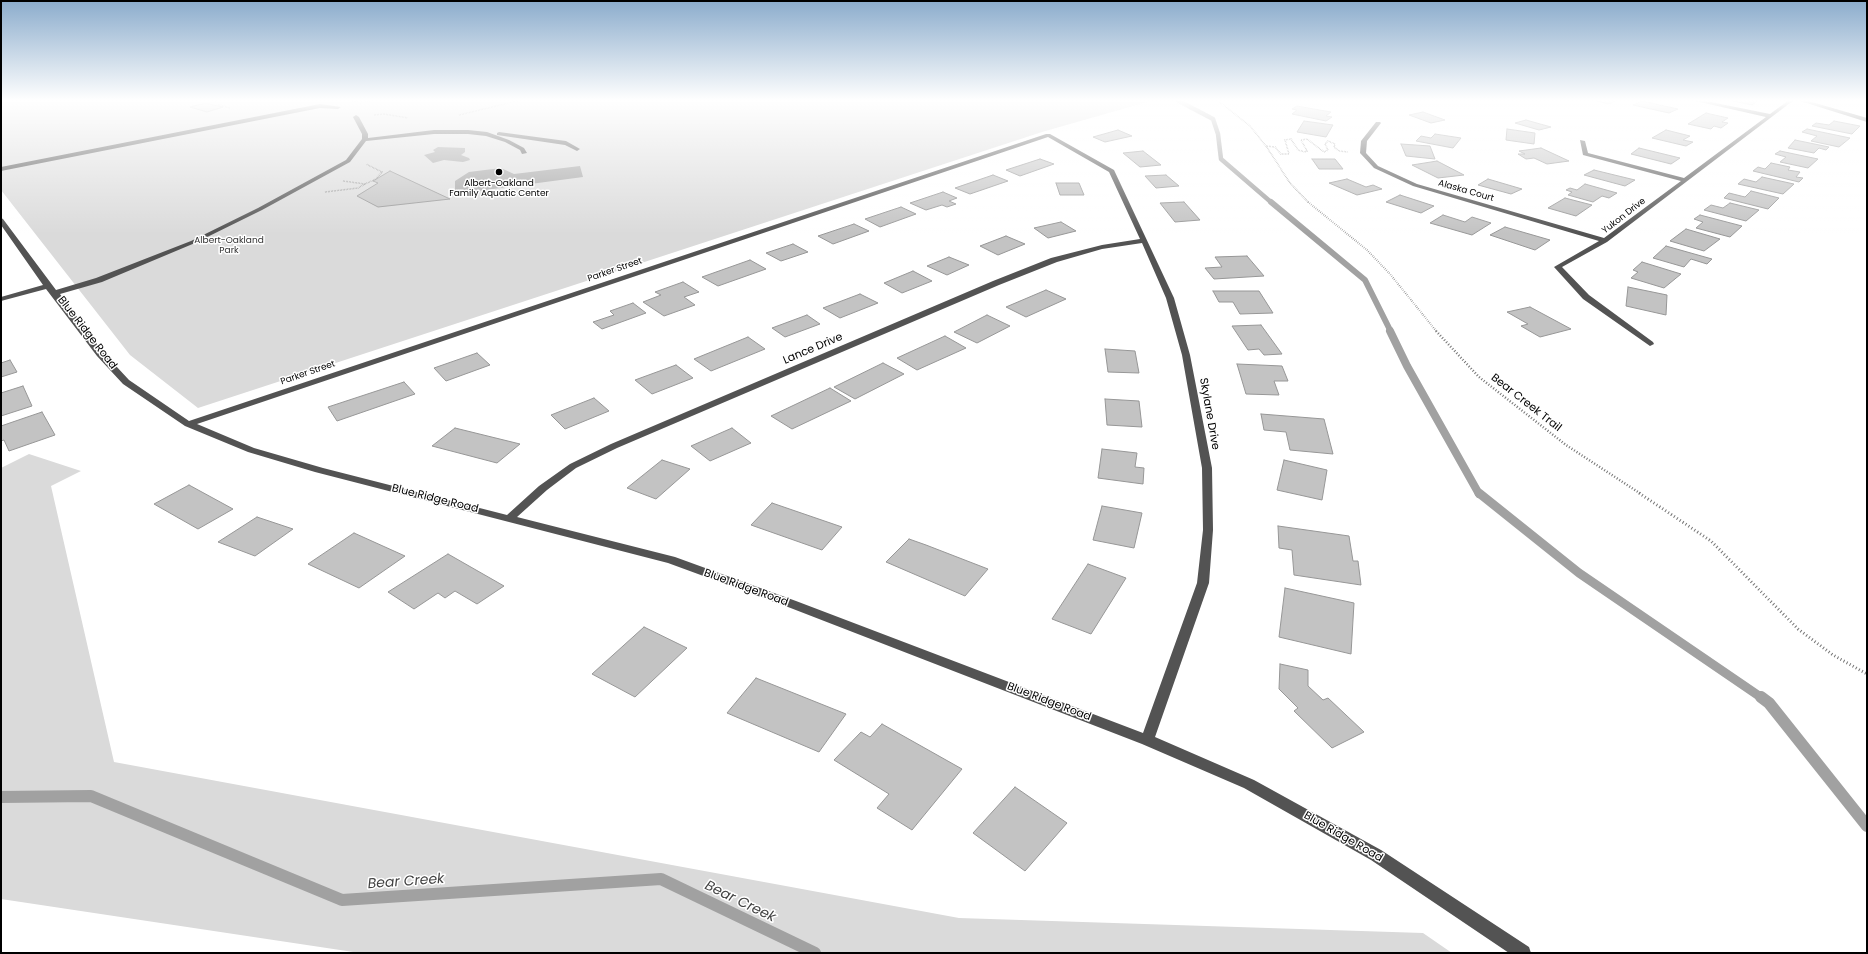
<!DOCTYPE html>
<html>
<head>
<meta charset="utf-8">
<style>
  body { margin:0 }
  #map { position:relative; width:1868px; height:954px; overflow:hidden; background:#fff; font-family:Poppins,sans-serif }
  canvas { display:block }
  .frame { position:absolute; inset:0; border:2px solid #000; pointer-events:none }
</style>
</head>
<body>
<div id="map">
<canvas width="1868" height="954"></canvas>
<div class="frame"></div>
</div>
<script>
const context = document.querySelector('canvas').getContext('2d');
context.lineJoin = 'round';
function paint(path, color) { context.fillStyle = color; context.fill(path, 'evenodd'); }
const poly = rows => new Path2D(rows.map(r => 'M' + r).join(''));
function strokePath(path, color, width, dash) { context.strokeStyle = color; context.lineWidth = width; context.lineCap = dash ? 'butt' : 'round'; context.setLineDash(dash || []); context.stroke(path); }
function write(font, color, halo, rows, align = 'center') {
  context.font = font + ' Poppins,sans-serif'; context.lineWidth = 3; context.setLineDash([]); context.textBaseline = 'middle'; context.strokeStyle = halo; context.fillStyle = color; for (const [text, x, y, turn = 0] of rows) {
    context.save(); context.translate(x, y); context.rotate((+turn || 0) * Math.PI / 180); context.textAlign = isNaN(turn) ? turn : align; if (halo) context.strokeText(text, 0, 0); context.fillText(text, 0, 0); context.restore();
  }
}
paint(poly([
  [1,100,1154,100,1042,132,198,408,130,355,1,190],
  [29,454,81,471,51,486,114,762,959,918,1423,933,1452,953,360,953,1,899,1,468]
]), '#dadada');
paint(poly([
  [438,147,465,148,465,152,461,155,469,158,470,160,463,162,444,160,433,163,424,155,435,152,433,150],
  [580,166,583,177,455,194,455,181,469,172,501,168,514,174]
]), '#a1a1a1');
strokePath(poly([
  [1177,100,1213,119,1218,134,1221,159,1272,203]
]), '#a1a1a1', 4.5);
strokePath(poly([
  [1271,202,1365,280,1391,332]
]), '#a1a1a1', 6);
strokePath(poly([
  [1390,331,1407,366,1479,494]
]), '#a1a1a1', 8);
strokePath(poly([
  [1479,493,1579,573,1762,698]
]), '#a1a1a1', 9);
strokePath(poly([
  [1761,697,1769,703,1867,826],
  [1,797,91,796,342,900,661,879,815,953]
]), '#a1a1a1', 12);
const building = poly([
  [1592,100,1617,100,1609,104,1592,100],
  [1735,100,1759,100,1752,105,1733,101,1735,100],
  [1642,101,1678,109,1669,113,1633,105,1642,101],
  [206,103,213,105,223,107,207,112,190,107,206,103],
  [1297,106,1331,112,1326,116,1332,117,1326,121,1292,114,1297,110,1292,109,1297,106],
  [1423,112,1445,120,1431,123,1409,115,1423,112],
  [1706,113,1728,118,1722,122,1728,123,1721,128,1714,126,1711,129,1688,124,1706,113],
  [1526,120,1551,127,1539,130,1515,123,1526,120],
  [1304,121,1333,125,1326,137,1297,132,1304,121],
  [1834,121,1860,126,1852,134,1812,126,1816,123,1829,125,1834,121],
  [1507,129,1535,133,1534,144,1506,140,1507,129],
  [1807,129,1850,138,1839,147,1811,141,1817,136,1802,132,1807,129],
  [1118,130,1132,136,1105,142,1093,137,1118,130],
  [1666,130,1690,136,1683,140,1693,142,1686,146,1652,138,1666,130],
  [1435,134,1461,138,1453,148,1416,141,1421,136,1431,138,1435,134],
  [1795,140,1829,147,1826,150,1819,148,1814,153,1788,148,1795,140],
  [1401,144,1430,146,1435,159,1406,156,1401,144],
  [1541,148,1569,161,1547,164,1534,158,1526,159,1518,154,1525,154,1519,151,1541,148],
  [1639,148,1680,158,1671,164,1631,154,1639,148],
  [1143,151,1161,165,1140,167,1123,153,1143,151],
  [1780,151,1818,159,1808,168,1780,162,1786,157,1775,154,1780,151],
  [1040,159,1054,164,1020,176,1006,170,1040,159],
  [1312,159,1335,159,1343,169,1319,169,1312,159],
  [1437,161,1464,175,1438,178,1412,165,1437,161],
  [1771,163,1790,167,1788,170,1800,172,1796,177,1803,178,1799,182,1753,171,1758,167,1765,169,1771,163],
  [1594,170,1635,180,1625,186,1584,175,1594,170],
  [390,171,450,199,378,207,357,196,378,183,373,181,390,171],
  [993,175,1008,181,970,194,955,188,993,175],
  [1166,175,1179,186,1156,188,1145,176,1166,175],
  [1762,177,1794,184,1783,194,1738,184,1744,179,1756,182,1762,177],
  [1347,179,1366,187,1373,185,1382,189,1357,195,1329,183,1347,179],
  [1488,179,1522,189,1511,194,1478,185,1488,179],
  [1056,183,1079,183,1084,195,1060,195,1056,183],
  [1585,184,1617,193,1609,198,1602,196,1593,202,1568,195,1572,192,1566,190,1570,188,1577,190,1585,184],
  [1751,191,1779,198,1768,209,1724,198,1729,193,1745,197,1751,191],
  [943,192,957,198,949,201,956,204,947,207,942,205,926,210,910,203,943,192],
  [1400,195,1434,206,1421,213,1386,202,1400,195],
  [1565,198,1592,205,1576,216,1548,208,1565,198],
  [1184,202,1200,220,1175,222,1160,203,1184,202],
  [1730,203,1759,210,1746,221,1704,210,1711,205,1723,208,1730,203],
  [901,207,916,214,880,227,865,219,901,207],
  [1443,215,1465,222,1472,217,1491,223,1472,235,1430,223,1443,215],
  [1700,215,1742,226,1730,237,1696,228,1703,222,1694,219,1700,215],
  [1061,222,1076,231,1048,238,1034,228,1061,222],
  [854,224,869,231,833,244,818,236,854,224],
  [1505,227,1550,240,1535,250,1490,235,1505,227],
  [1686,229,1720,239,1704,251,1670,241,1686,229],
  [1006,236,1025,244,998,255,980,246,1006,236],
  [793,244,808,252,781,261,766,253,793,244],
  [1666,246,1712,259,1707,264,1691,259,1684,267,1653,258,1666,246],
  [1247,256,1264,276,1214,279,1205,268,1222,267,1215,257,1247,256],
  [949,257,969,265,947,275,927,266,949,257],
  [750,260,766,269,718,286,702,277,750,260],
  [1642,262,1681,274,1664,288,1631,278,1638,272,1633,270,1642,262],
  [913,271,932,281,902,293,884,283,913,271],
  [683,282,699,292,684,297,695,305,664,316,643,302,661,295,655,292,683,282],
  [1628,287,1667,295,1666,315,1626,306,1628,287],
  [1046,290,1066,299,1026,317,1006,307,1046,290],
  [1213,291,1259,291,1273,313,1240,314,1233,302,1219,302,1213,291],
  [860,294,878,303,840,318,823,308,860,294],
  [633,303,646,313,602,329,593,322,614,315,610,311,633,303],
  [1530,307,1571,329,1540,337,1521,326,1528,324,1507,312,1530,307],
  [807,315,820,324,785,337,772,328,807,315],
  [987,315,1010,326,977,343,954,332,987,315],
  [1261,325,1282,354,1264,355,1259,349,1248,350,1232,326,1261,325],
  [945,336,966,348,917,370,897,358,945,336],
  [748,337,765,349,711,371,694,359,748,337],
  [1105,349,1135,351,1139,373,1108,372,1105,349],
  [477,353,490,365,446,381,434,368,477,353],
  [10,360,17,372,1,377,1,363,10,360],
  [883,363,904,374,855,399,834,387,883,363],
  [1237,364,1282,366,1288,381,1274,381,1279,395,1246,394,1237,364],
  [676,365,693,378,652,394,635,380,676,365],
  [404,382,415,394,337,421,328,407,404,382],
  [23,386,32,406,1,416,1,393,23,386],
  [830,388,851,401,792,429,771,416,830,388],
  [594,398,609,411,565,429,551,415,594,398],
  [1105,399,1139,401,1142,427,1107,425,1105,399],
  [42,412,55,435,9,451,4,440,1,441,1,426,42,412],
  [1261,414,1324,419,1333,454,1290,450,1286,432,1264,430,1261,414],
  [455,428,520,444,497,463,432,446,455,428],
  [732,428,751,443,710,461,691,446,732,428],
  [1102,449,1137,453,1135,467,1144,468,1143,484,1098,478,1102,449],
  [662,460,690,469,656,499,627,488,662,460],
  [1284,460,1327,470,1322,500,1277,490,1284,460],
  [189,485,233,509,198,529,154,504,189,485],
  [772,503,842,527,822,550,751,525,772,503],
  [1102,506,1142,513,1134,548,1093,540,1102,506],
  [257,517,293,529,255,556,218,542,257,517],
  [1278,526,1349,536,1353,561,1358,561,1361,585,1294,575,1292,550,1279,548,1278,526],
  [354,533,405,556,359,588,308,564,354,533],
  [909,539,926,545,988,569,965,596,886,562,909,539],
  [448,554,504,586,477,604,455,591,445,598,438,593,414,609,388,592,448,554],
  [1088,564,1126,578,1091,634,1052,619,1088,564],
  [1285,588,1354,603,1351,654,1279,637,1285,588],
  [644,627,687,648,635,697,592,674,644,627],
  [1280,664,1308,670,1308,686,1323,700,1328,698,1364,732,1332,748,1294,711,1298,708,1279,689,1280,664],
  [756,678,846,714,819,752,727,713,756,678],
  [882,724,962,769,912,830,877,808,889,794,834,760,861,732,870,737,882,724],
  [1015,787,1067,823,1025,871,973,833,1015,787]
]);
paint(building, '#c3c3c3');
strokePath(building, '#979797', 1);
strokePath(poly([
  [214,100,217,104,230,108],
  [1217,100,1250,126,1266,146,1290,183,1309,203],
  [351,102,359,100],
  [360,103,373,100],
  [374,115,384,114,408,118],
  [459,115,521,100],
  [1266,146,1275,147,1281,154,1289,154,1285,140,1291,139,1298,150,1305,152,1307,151,1301,140,1307,139,1324,152,1328,150,1325,144,1328,141,1335,144,1334,147,1339,151,1348,152],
  [343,181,365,184,376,179,382,172,366,164],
  [325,192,358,188,365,184]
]), '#757575', 1.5, [0.5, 1]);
strokePath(poly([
  [1308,202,1367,250,1390,274,1437,332]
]), '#757575', 2, [0.5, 1.5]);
strokePath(poly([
  [1436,331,1479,377,1566,445,1641,494]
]), '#757575', 2.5, [1, 2]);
strokePath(poly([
  [1639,493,1711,541,1798,629,1833,655,1867,674]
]), '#757575', 3, [1, 2.5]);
paint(poly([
  [1691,100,1701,100,1770,114,1789,100,1794,100,1607,242,1562,267,1589,295,1653,342,1654,344,1650,346,1583,299,1554,267,1599,241,1413,186,1374,168,1360,153,1361,141,1376,122,1380,122,1381,123,1367,141,1366,153,1378,166,1417,184,1604,238,1681,181,1583,155,1580,140,1585,141,1588,153,1684,178,1766,117,1691,100],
  [1797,100,1805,100,1867,118,1867,122,1797,100],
  [320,104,341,107,338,109,320,108,1,171,1,167,320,104],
  [356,115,359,117,368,134,368,138,434,130,468,130,487,132,509,140,524,148,527,153,522,154,520,150,505,142,486,136,468,134,434,134,366,141,350,162,262,210,195,243,102,282,60,294,103,352,129,380,189,421,1046,134,1050,134,1114,170,1174,298,1190,355,1212,468,1213,530,1209,583,1155,737,1254,780,1381,850,1529,947,1531,953,1509,953,1371,860,1244,788,1142,744,788,607,668,563,315,472,248,452,185,426,123,384,97,356,46,289,1,301,1,297,43,285,1,225,1,218,3,219,56,290,96,278,191,241,258,208,346,160,362,139,362,134,353,117,356,115],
  [1048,137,1109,172,1140,239,1102,245,1051,258,993,281,611,444,570,464,539,486,507,515,323,468,254,448,197,424,1048,137],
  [1142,243,1166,298,1182,355,1202,468,1203,530,1197,583,1143,733,796,601,675,557,517,517,547,490,576,468,617,448,999,285,1057,262,1102,249,1142,243],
  [499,132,566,141,580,149,577,151,565,145,497,135,497,133,499,132]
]), '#535353');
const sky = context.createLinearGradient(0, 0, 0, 234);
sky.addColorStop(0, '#8baccc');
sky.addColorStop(0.43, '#fff');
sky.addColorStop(1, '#ffffff00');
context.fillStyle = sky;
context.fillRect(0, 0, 1868, 234);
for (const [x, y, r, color] of [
  [499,172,4,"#000"]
]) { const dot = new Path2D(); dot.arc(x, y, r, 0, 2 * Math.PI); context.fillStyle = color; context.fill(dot); strokePath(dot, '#fff', 1.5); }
write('9px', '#000', '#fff', [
  ["Albert-Oakland",499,184],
  ["Family Aquatic Center",499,194]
]);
write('9px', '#000', '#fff', [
  ["Alaska Court",1466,191,16],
  ["Yukon Drive",1624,216,-38],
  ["Parker Street",615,270,-19],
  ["Parker Street",308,373,-19]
]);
write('9px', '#313131', '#fff', [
  ["Albert-Oakland",229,241],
  ["Park",229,251]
]);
write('11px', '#000', '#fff', [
  ["Blue Ridge Road",87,333,52],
  ["Lance Drive",813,349,-23],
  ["Bear Creek Trail",1526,403,38],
  ["Skylane Drive",1209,414,80],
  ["Blue Ridge Road",435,499,14],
  ["Blue Ridge Road",746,588,20],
  ["Blue Ridge Road",1049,702,21],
  ["Blue Ridge Road",1343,837,30]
]);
write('italic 14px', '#424242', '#fff', [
  ["Bear Creek",406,882,-4],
  ["Bear Creek",740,902,26]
]);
</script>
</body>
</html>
